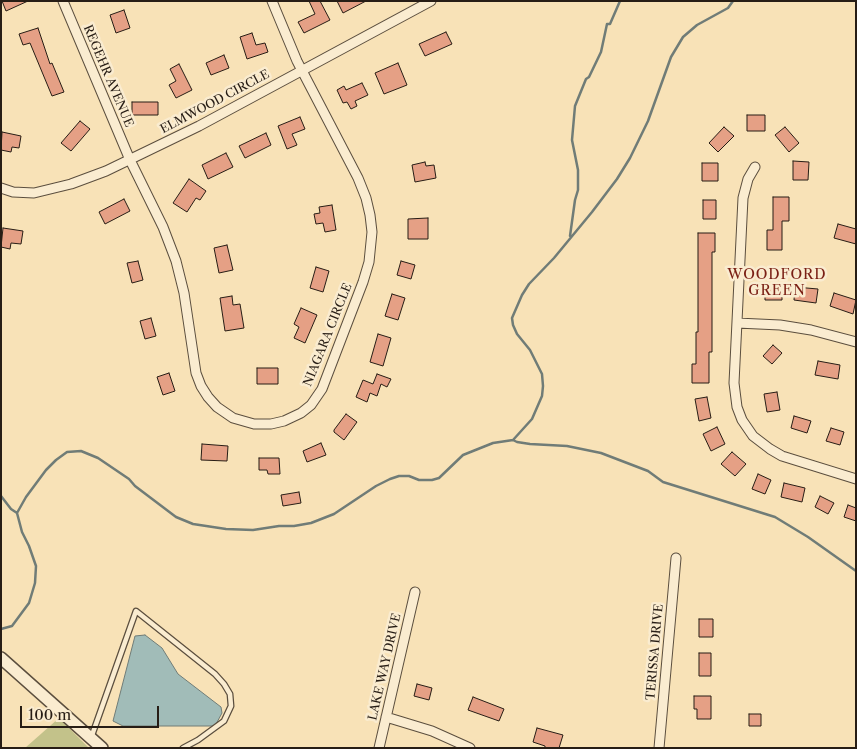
<!DOCTYPE html>
<html>
<head>
<meta charset="utf-8">
<style>
  body { margin:0 }
  #map { position:relative; width:857px; height:749px; overflow:hidden; background:#f8e2b7; font-family:"Libre Caslon Text",serif }
  canvas { display:block }
  .frame { position:absolute; inset:0; border:2px solid #271d15; pointer-events:none }
  .scale { position:absolute; left:20px; top:706px; width:139px; height:22px; box-sizing:border-box; border:2px solid #271d15; border-top:0; padding-left:6px; font-size:15px; line-height:18px; white-space:nowrap; color:#271d15; -webkit-text-stroke:4px #faecd0; paint-order:stroke }
</style>
</head>
<body>
<div id="map">
<canvas width="857" height="749"></canvas>
<div class="frame"></div>
<div class="scale">100 m</div>
</div>
<script>
const context = document.querySelector('canvas').getContext('2d');
context.lineJoin = 'round';
function paint(path, color) { context.fillStyle = color; context.fill(path, 'evenodd'); }
const poly = rows => new Path2D(rows.map(r => 'M' + r).join(''));
function strokePath(path, color, width, dash) { context.strokeStyle = color; context.lineWidth = width; context.lineCap = dash ? 'butt' : 'round'; context.setLineDash(dash || []); context.stroke(path); }
function write(font, color, halo, rows, align = 'center') {
  context.font = font + ' "Libre Caslon Text",serif'; context.lineWidth = 5; context.setLineDash([]); context.textBaseline = 'middle'; context.strokeStyle = halo; context.fillStyle = color; for (const [text, x, y, turn = 0] of rows) {
    context.save(); context.translate(x, y); context.rotate((+turn || 0) * Math.PI / 180); context.textAlign = isNaN(turn) ? turn : align; if (halo) context.strokeText(text, 0, 0); context.fillText(text, 0, 0); context.restore();
  }
}
paint(poly([
  [59,718,89,748,25,748]
]), '#c3c28a');
const water = poly([
  [145,635,162,648,178,674,221,707,222,713,215,726,123,726,113,721,135,636,145,635]
]);
paint(water, '#a1bcb8');
strokePath(water, '#707c77', 1);
strokePath(poly([
  [570,236,575,200,578,190,578,170,572,140,575,106,586,79,589,77,601,52,607,24,610,24,620,1],
  [513,440,532,419,542,396,543,386,542,374,530,350,517,334,513,325,512,318,522,295,529,284,554,258,592,212,617,179,630,158,648,121,671,57,683,37,697,25,728,8,733,1],
  [1,496,11,509,17,513,22,532,29,546,36,566,35,583,29,603,12,626,1,629],
  [17,513,26,497,46,470,56,460,67,452,81,451,98,458,129,479,135,486,176,517,193,524,226,529,253,530,279,526,294,526,311,523,334,514,376,486,390,479,399,476,409,476,419,480,432,480,439,478,463,455,493,443,513,440,517,442,530,444,567,446,601,453,648,471,663,482,775,517,808,537,856,571]
]), '#707c77', 2.5);
const building = poly([
  [2,1,28,1,6,11,2,1],
  [309,1,320,1,330,20,304,33,298,22,315,14,309,1],
  [337,1,366,1,343,13,337,1],
  [124,10,130,28,116,33,110,15,124,10],
  [38,28,50,64,52,63,64,92,52,96,30,43,23,45,19,34,38,28],
  [446,32,452,44,425,56,419,44,446,32],
  [252,33,256,45,265,43,268,52,247,59,240,37,252,33],
  [224,55,229,68,211,75,206,63,224,55],
  [398,63,407,85,384,94,375,73,398,63],
  [179,64,192,90,176,98,169,85,176,81,170,69,179,64],
  [362,83,368,95,355,101,357,106,351,109,347,102,343,103,337,90,344,86,346,90,362,83],
  [132,102,158,102,158,115,132,115,132,102],
  [747,115,765,115,765,131,747,131,747,115],
  [300,117,305,129,292,134,297,145,287,149,278,126,300,117],
  [80,121,90,129,71,151,61,143,80,121],
  [724,127,734,136,718,152,709,143,724,127],
  [785,127,799,143,789,152,775,135,785,127],
  [2,132,21,136,19,148,12,147,11,152,1,150,2,132],
  [266,133,271,145,245,158,239,146,266,133],
  [226,153,233,167,208,179,202,165,226,153],
  [793,161,809,162,808,180,793,180,793,161],
  [425,162,426,166,434,165,436,178,415,182,412,165,425,162],
  [702,163,718,163,718,181,702,181,702,163],
  [189,179,206,191,200,200,196,198,187,212,173,203,189,179],
  [773,197,789,197,789,221,782,221,782,250,767,250,767,230,773,230,773,197],
  [124,199,130,211,105,224,99,212,124,199],
  [703,200,716,200,716,219,703,219,703,200],
  [332,205,336,230,325,232,323,223,316,224,314,214,320,213,319,207,332,205],
  [428,218,428,239,408,239,408,219,428,218],
  [838,224,856,229,856,244,834,238,838,224],
  [3,228,23,231,21,244,11,243,10,249,1,247,3,228],
  [698,233,715,233,715,252,712,252,712,352,709,352,709,383,692,383,692,364,696,364,696,332,698,332,698,233],
  [227,245,233,270,219,273,214,248,227,245],
  [138,261,143,280,132,283,127,263,138,261],
  [401,261,415,265,411,279,397,275,401,261],
  [316,267,329,271,323,292,310,288,316,267],
  [765,285,782,285,782,300,765,300,765,285],
  [795,287,818,289,816,303,794,300,795,287],
  [834,293,856,300,853,314,830,306,834,293],
  [392,294,405,298,398,320,385,316,392,294],
  [232,296,233,305,240,304,244,328,225,331,220,298,232,296],
  [301,308,317,315,305,343,294,338,299,327,294,324,301,308],
  [151,318,156,336,145,339,140,321,151,318],
  [378,334,391,338,383,366,370,362,378,334],
  [773,345,782,353,772,364,763,356,773,345],
  [818,361,840,365,838,379,815,375,818,361],
  [257,368,278,368,278,384,257,384,257,368],
  [169,373,175,391,163,395,157,377,169,373],
  [377,374,391,379,387,387,381,384,377,396,370,393,367,402,356,397,363,380,373,384,377,374],
  [777,392,780,410,767,412,764,394,777,392],
  [707,397,711,418,699,421,695,399,707,397],
  [346,414,357,422,344,440,334,432,334,430,346,414],
  [794,416,811,421,807,433,791,428,794,416],
  [717,427,725,444,711,451,703,434,717,427],
  [831,428,844,432,840,445,826,441,831,428],
  [321,443,326,455,307,462,303,451,321,443],
  [202,444,228,446,227,461,201,460,202,444],
  [732,452,746,464,735,476,721,464,732,452],
  [259,458,279,458,280,474,268,474,267,470,259,470,259,458],
  [758,474,771,480,765,494,752,489,758,474],
  [784,483,805,488,802,502,781,497,784,483],
  [299,492,301,503,283,506,281,495,299,492],
  [820,496,834,503,828,514,815,507,820,496],
  [848,505,856,508,856,521,844,517,848,505],
  [699,619,713,619,713,637,699,637,699,619],
  [699,653,711,653,711,676,699,676,699,653],
  [417,684,432,688,429,700,414,696,417,684],
  [694,696,711,696,711,719,697,719,697,709,694,709,694,696],
  [473,697,504,709,499,721,468,710,473,697],
  [749,714,761,714,761,726,749,726,749,714],
  [537,728,563,735,559,748,545,748,545,746,533,742,537,728]
]);
paint(building, '#e5a085');
strokePath(building, '#271d15', 1);
const service = poly([
  [91,738,136,611,215,674,224,684,230,694,231,706,224,721,198,740,183,748]
]);
const minor = poly([
  [63,1,130,160,163,227,176,261,184,293,196,373,201,386,208,397,217,407,233,418,254,424,271,424,284,421,301,413,311,405,322,389,363,282,369,262,372,232,370,215,366,198,358,178,297,61,272,1],
  [755,167,748,179,743,198,734,383,737,407,742,420,753,436,770,449,782,456,856,479],
  [1,188,13,192,34,193,71,184,106,171,199,126,431,1],
  [737,323,780,325,811,330,856,342],
  [386,717,432,731,470,748],
  [379,748,415,592],
  [659,748,676,558]
]);
const tertiary = poly([
  [1,658,102,748]
]);
strokePath(service, '#5b4e3e', 7);
strokePath(minor, '#5b4e3e', 11);
strokePath(tertiary, '#5b4e3e', 14);
strokePath(service, '#faecd0', 4.5);
strokePath(minor, '#faecd0', 9);
strokePath(tertiary, '#faecd0', 11);
write('12px', '#271d15', '#faecd0', [
  ["REGEHR AVENUE",108,76,67],
  ["ELMWOOD CIRCLE",215,102,-28],
  ["NIAGARA CIRCLE",328,335,-68],
  ["TERISSA DRIVE",655,652,-85],
  ["LAKE WAY DRIVE",385,667,-77]
]);
context.letterSpacing = '1px';
write('14px', '#7a1f14', '#faecd0', [
  ["WOODFORD",777,275],
  ["GREEN",777,291]
]);
context.letterSpacing = '0px';
</script>
</body>
</html>
